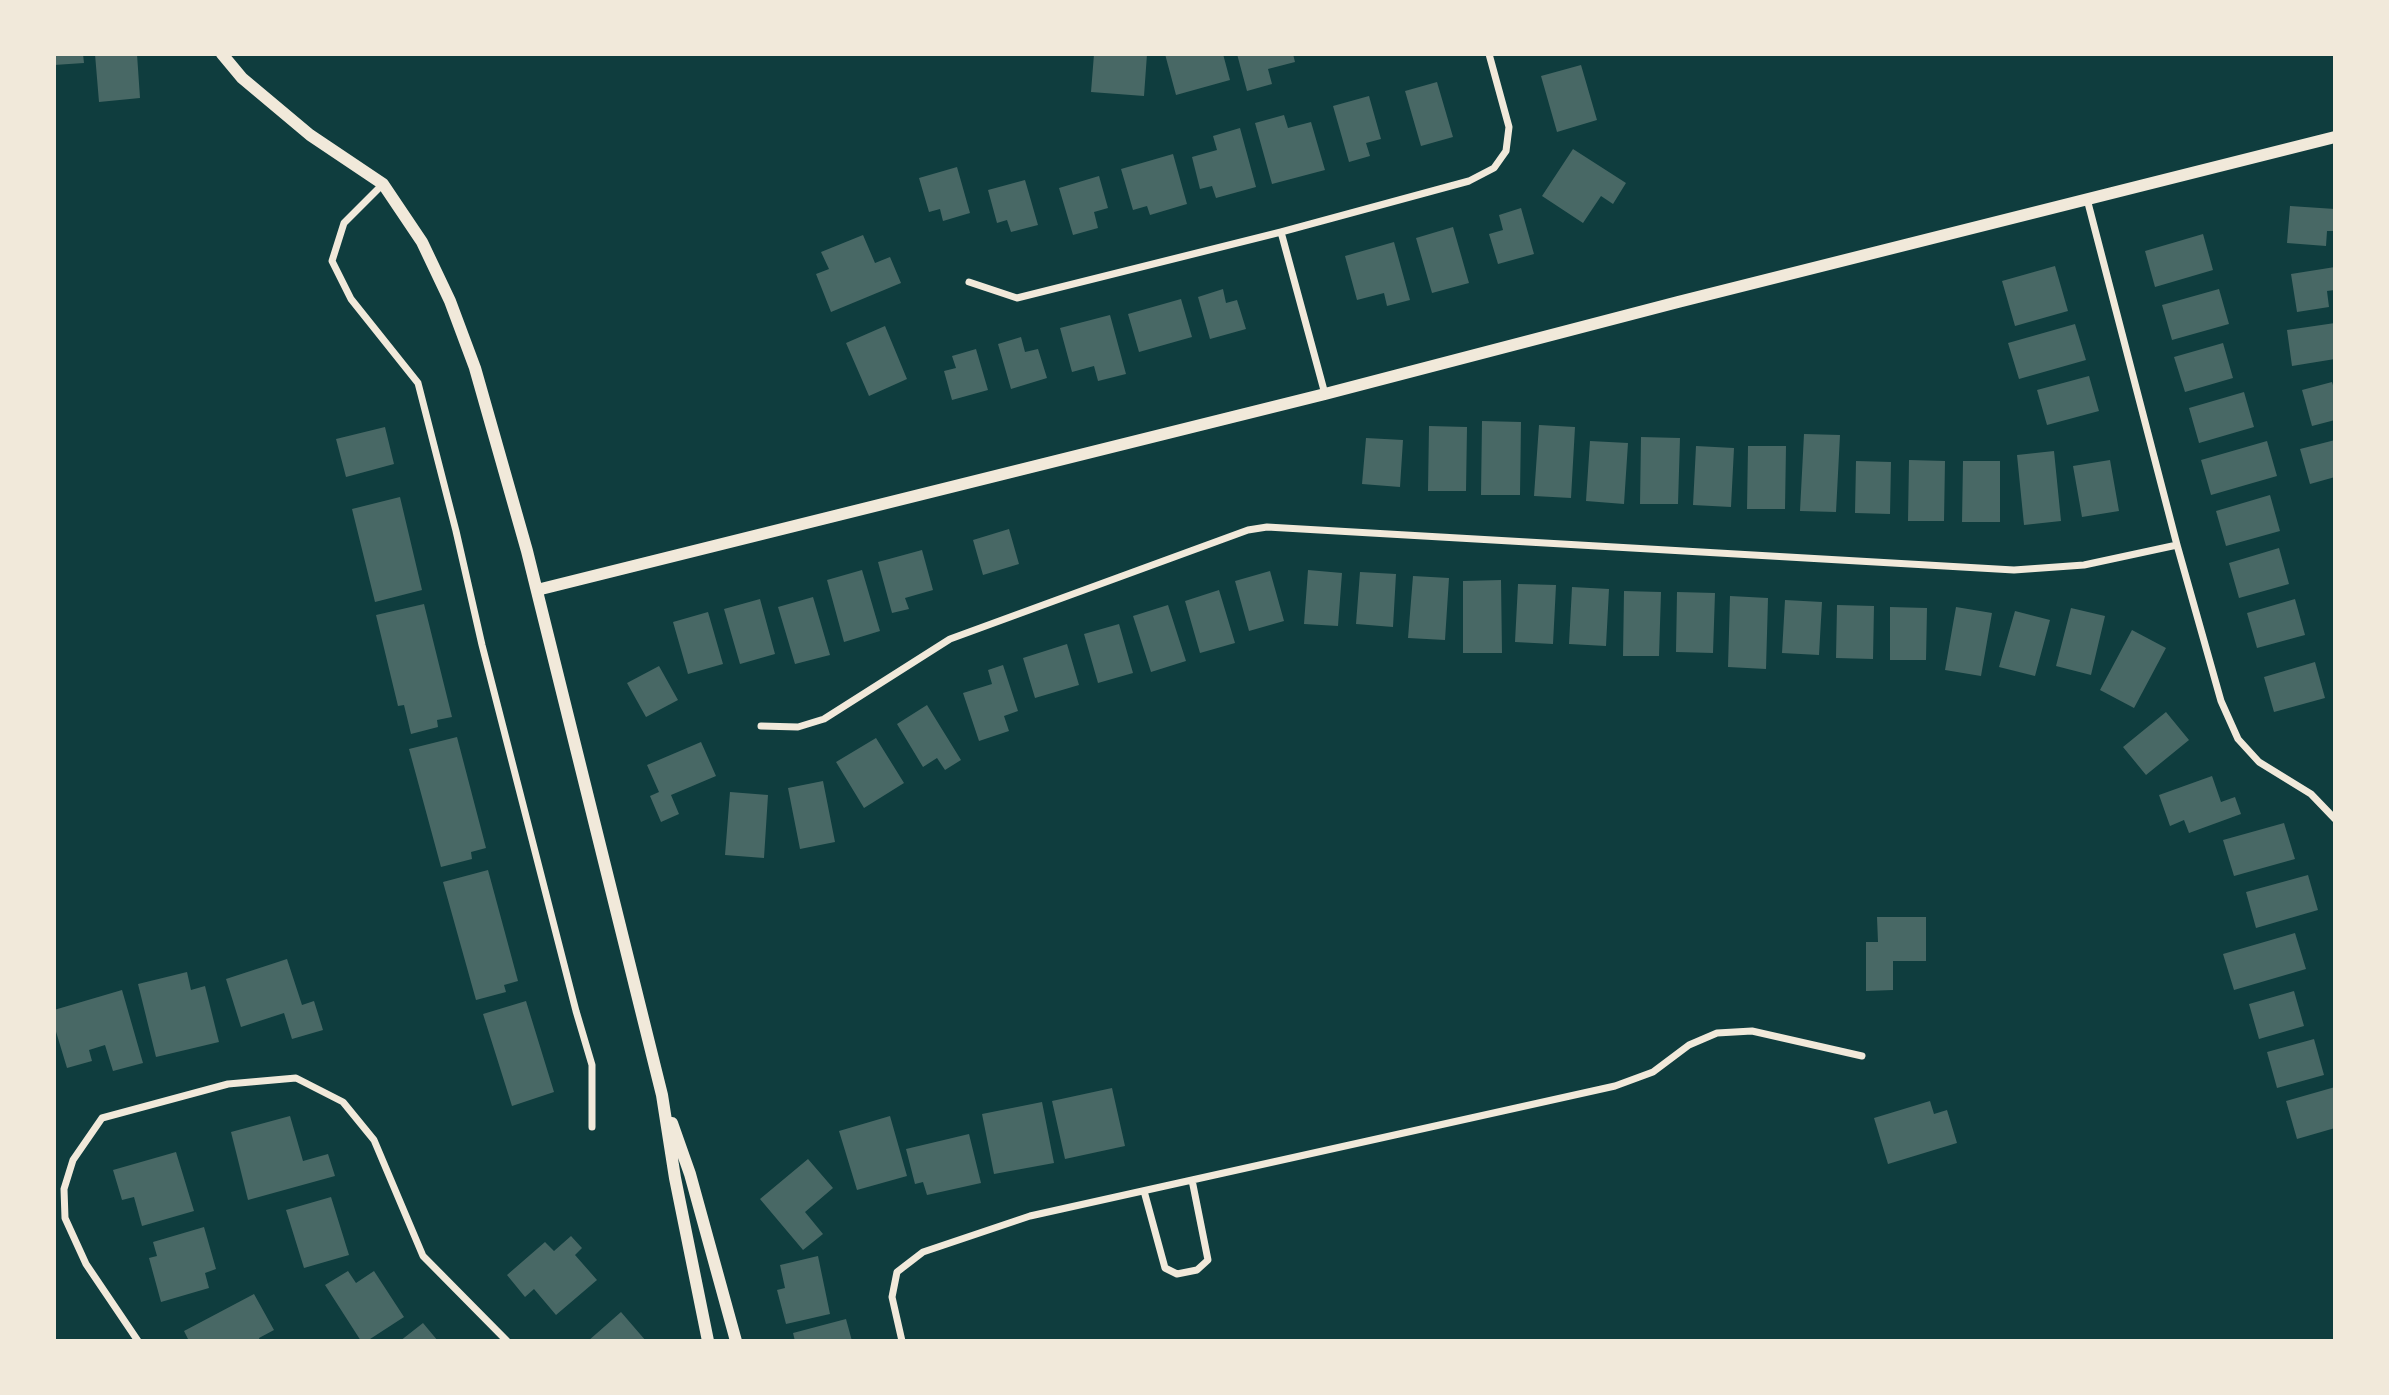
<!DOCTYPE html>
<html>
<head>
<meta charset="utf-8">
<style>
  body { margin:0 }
  #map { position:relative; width:2389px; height:1395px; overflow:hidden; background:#0f3d3e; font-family:Karla,sans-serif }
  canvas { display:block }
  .frame { position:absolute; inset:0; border:56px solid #f1e9da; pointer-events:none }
</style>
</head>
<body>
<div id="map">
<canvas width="2389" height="1395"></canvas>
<div class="frame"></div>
</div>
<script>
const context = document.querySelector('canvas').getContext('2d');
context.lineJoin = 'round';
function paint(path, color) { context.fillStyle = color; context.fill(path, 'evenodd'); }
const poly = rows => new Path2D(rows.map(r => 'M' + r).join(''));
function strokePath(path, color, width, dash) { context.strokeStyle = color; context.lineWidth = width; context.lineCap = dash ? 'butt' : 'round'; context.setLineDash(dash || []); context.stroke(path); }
paint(poly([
  [54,54,83,54,84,63,54,65],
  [95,54,137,54,140,98,99,102],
  [1094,54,1147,54,1144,96,1091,92],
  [1165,54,1223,54,1230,80,1176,95],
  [1237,54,1293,54,1295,62,1268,69,1272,84,1247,91],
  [1581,65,1597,120,1557,132,1541,76],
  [1437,82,1453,137,1421,146,1405,91],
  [1369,96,1381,139,1366,143,1370,156,1349,162,1333,106],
  [1284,115,1288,128,1311,122,1325,170,1272,184,1255,123],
  [1240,128,1256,187,1216,198,1212,186,1200,189,1192,157,1217,150,1213,136],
  [1573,149,1626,183,1613,204,1601,196,1583,223,1542,196],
  [1173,154,1187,204,1150,215,1147,206,1133,210,1121,169],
  [957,167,970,213,943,221,940,209,929,212,919,178],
  [1099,176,1108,208,1094,212,1098,228,1073,235,1059,188],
  [1025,180,1038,225,1011,232,1007,220,997,223,988,190],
  [2290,206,2335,209,2335,231,2327,231,2326,246,2287,243],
  [1521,208,1534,254,1498,264,1489,234,1503,230,1499,215],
  [1453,227,1469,283,1432,293,1416,238],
  [2203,234,2213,270,2155,287,2145,251],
  [863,235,875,263,890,257,901,283,831,312,816,274,829,269,821,252],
  [1394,242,1410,300,1387,306,1384,293,1357,300,1345,256],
  [2055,266,2068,311,2015,326,2002,281],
  [2335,267,2335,290,2327,291,2329,307,2297,312,2291,274],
  [1223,289,1226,303,1237,300,1246,329,1210,339,1198,297],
  [2219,289,2229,324,2172,340,2162,305],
  [1181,299,1192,337,1139,352,1128,314],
  [1110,315,1126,374,1098,381,1094,366,1072,372,1060,328],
  [2335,323,2335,359,2292,366,2287,330],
  [2075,324,2086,360,2019,379,2008,343],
  [885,326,907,379,869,396,846,343],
  [1021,337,1025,352,1038,349,1047,378,1011,389,998,344],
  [2223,343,2233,378,2185,392,2174,357],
  [976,349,988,390,952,400,944,371,956,368,952,356],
  [2089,376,2099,411,2047,425,2037,390],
  [2332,382,2335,392,2335,420,2312,426,2302,390],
  [2244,392,2254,427,2199,443,2189,408],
  [1482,421,1521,422,1520,495,1481,495],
  [1539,425,1575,427,1571,498,1534,496],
  [1429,426,1467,427,1466,491,1428,491],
  [385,427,394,464,346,477,336,439],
  [1804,434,1840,435,1836,512,1800,511],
  [1641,437,1680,438,1678,504,1640,504],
  [1366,438,1403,440,1400,487,1362,484],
  [2335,440,2335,477,2310,484,2300,449],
  [1590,441,1628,443,1624,504,1586,501],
  [2267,441,2277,476,2211,495,2201,460],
  [1696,446,1734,448,1731,507,1693,505],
  [1748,446,1786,446,1785,509,1747,509],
  [2054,451,2061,521,2024,525,2017,455],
  [1909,460,1945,461,1944,521,1908,521],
  [2110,460,2119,511,2082,517,2073,466],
  [1856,461,1891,462,1890,514,1855,513],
  [1963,461,2000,461,2000,522,1962,522],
  [2270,495,2280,531,2226,546,2216,511],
  [400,497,422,590,375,602,352,509],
  [1009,529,1019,564,983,575,973,540],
  [2279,548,2289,584,2239,598,2229,563],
  [922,550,933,590,905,598,909,609,892,613,878,562],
  [862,570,880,631,844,642,827,580],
  [1308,570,1342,573,1338,626,1304,624],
  [1270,571,1284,621,1249,631,1235,581],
  [1360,572,1396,574,1393,627,1356,624],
  [1413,576,1449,578,1445,640,1408,638],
  [1501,580,1502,653,1463,653,1463,581],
  [1518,584,1556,585,1553,644,1515,642],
  [1572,587,1609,589,1606,646,1569,644],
  [1219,590,1235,643,1200,653,1185,601],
  [1624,591,1661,592,1659,656,1623,656],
  [1677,592,1715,593,1713,653,1676,652],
  [1730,596,1768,598,1766,669,1728,667],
  [813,597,830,655,795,664,778,607],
  [760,599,775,654,740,664,724,609],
  [2295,599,2305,635,2257,648,2247,613],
  [1785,600,1822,602,1819,655,1782,653],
  [424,604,452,717,437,720,438,727,411,734,404,705,398,706,376,615],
  [1168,605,1186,661,1151,672,1133,616],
  [1837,605,1874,606,1873,659,1836,658],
  [1890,607,1927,608,1926,660,1890,660],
  [1956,607,1992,613,1981,676,1945,670],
  [2071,608,2105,616,2091,675,2056,666],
  [2015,611,2050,620,2035,676,1999,667],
  [708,612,723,664,688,674,673,622],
  [1119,624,1133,673,1098,683,1084,634],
  [2132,630,2166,648,2134,708,2100,690],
  [1067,644,1079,685,1035,698,1023,658],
  [2315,662,2325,698,2274,712,2264,677],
  [1003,665,1018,711,1004,716,1009,731,979,741,963,693,992,684,988,670],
  [659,666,678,700,646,717,627,683],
  [927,705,961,760,945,770,937,758,923,767,897,724],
  [2166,712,2189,740,2146,775,2123,747],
  [457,737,486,848,471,852,472,859,441,867,409,749],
  [876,738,904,783,864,808,836,762],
  [701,742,716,776,671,795,679,814,661,822,650,796,659,792,647,765],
  [2212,776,2221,802,2235,797,2241,814,2189,833,2184,820,2170,826,2159,795],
  [823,781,835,842,800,849,788,788],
  [730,792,768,795,764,858,725,855],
  [2284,823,2295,859,2234,876,2223,840],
  [488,870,518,981,504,985,506,992,476,1000,443,882],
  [2308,875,2318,910,2256,928,2246,892],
  [1877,917,1926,917,1926,961,1893,961,1893,990,1866,991,1866,942,1878,942],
  [2295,933,2306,969,2234,990,2223,954],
  [287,959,302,1005,314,1001,323,1030,292,1039,284,1013,241,1027,226,979],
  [187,972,191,990,205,986,219,1042,156,1057,138,984],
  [122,990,143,1063,113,1071,105,1045,89,1050,92,1061,67,1068,54,1025,54,1010],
  [2294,991,2304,1026,2259,1039,2249,1004],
  [526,1001,554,1092,512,1106,483,1014],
  [2314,1039,2324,1075,2277,1088,2267,1052],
  [2335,1087,2335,1128,2297,1139,2286,1101],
  [1112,1088,1125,1146,1065,1159,1052,1101],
  [1930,1101,1934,1114,1947,1110,1957,1143,1888,1164,1874,1118],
  [1042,1102,1054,1163,994,1174,982,1114],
  [290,1116,303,1161,328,1154,335,1176,248,1200,231,1132],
  [890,1116,907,1176,857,1190,839,1131],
  [969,1134,981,1183,927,1195,923,1182,915,1184,906,1149],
  [176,1152,194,1211,142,1226,134,1197,122,1200,113,1170],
  [808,1159,833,1188,805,1212,823,1234,803,1250,760,1199],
  [331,1197,349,1255,304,1268,286,1210],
  [204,1227,216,1269,205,1273,209,1288,161,1302,149,1258,157,1256,153,1242],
  [571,1236,582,1248,575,1255,597,1280,556,1315,534,1289,525,1297,507,1275,545,1242,554,1251],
  [818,1256,830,1314,786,1324,777,1290,785,1288,780,1265],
  [348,1271,356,1283,374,1271,404,1317,367,1341,361,1341,325,1285],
  [254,1294,274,1330,259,1338,260,1341,189,1341,184,1331],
  [621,1312,646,1341,588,1341],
  [846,1319,852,1341,795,1341,793,1333],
  [423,1323,438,1341,400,1341]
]), '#486865');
strokePath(poly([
  [383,184,344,223,332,261,351,299,418,383,456,531,482,645,576,1011,592,1065,592,1127],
  [2087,199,2177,545,2221,701,2238,739,2259,762,2311,794,2335,819],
  [1281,232,1325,394],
  [969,282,1017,298,1281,232,1469,181,1494,168,1506,151,1509,127,1489,54],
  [761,726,798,727,824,719,950,639,1248,530,1267,527,2014,570,2084,565,2177,545],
  [1144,1191,1165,1268,1177,1274,1197,1270,1208,1260,1192,1180],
  [138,1341,86,1264,65,1218,64,1189,73,1160,102,1118,228,1084,296,1078,343,1102,374,1140,423,1256,507,1341],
  [902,1341,892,1297,897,1272,923,1252,1030,1216,1615,1086,1653,1072,1689,1045,1717,1033,1752,1031,1862,1056]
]), '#f1e9da', 7);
strokePath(poly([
  [222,54,242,78,310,135,383,184,422,242,450,301,475,368,527,551,662,1095,675,1178,708,1341],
  [537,590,1325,394,1678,302,2335,137],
  [672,1123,690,1174,736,1341]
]), '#f1e9da', 12);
</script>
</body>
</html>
